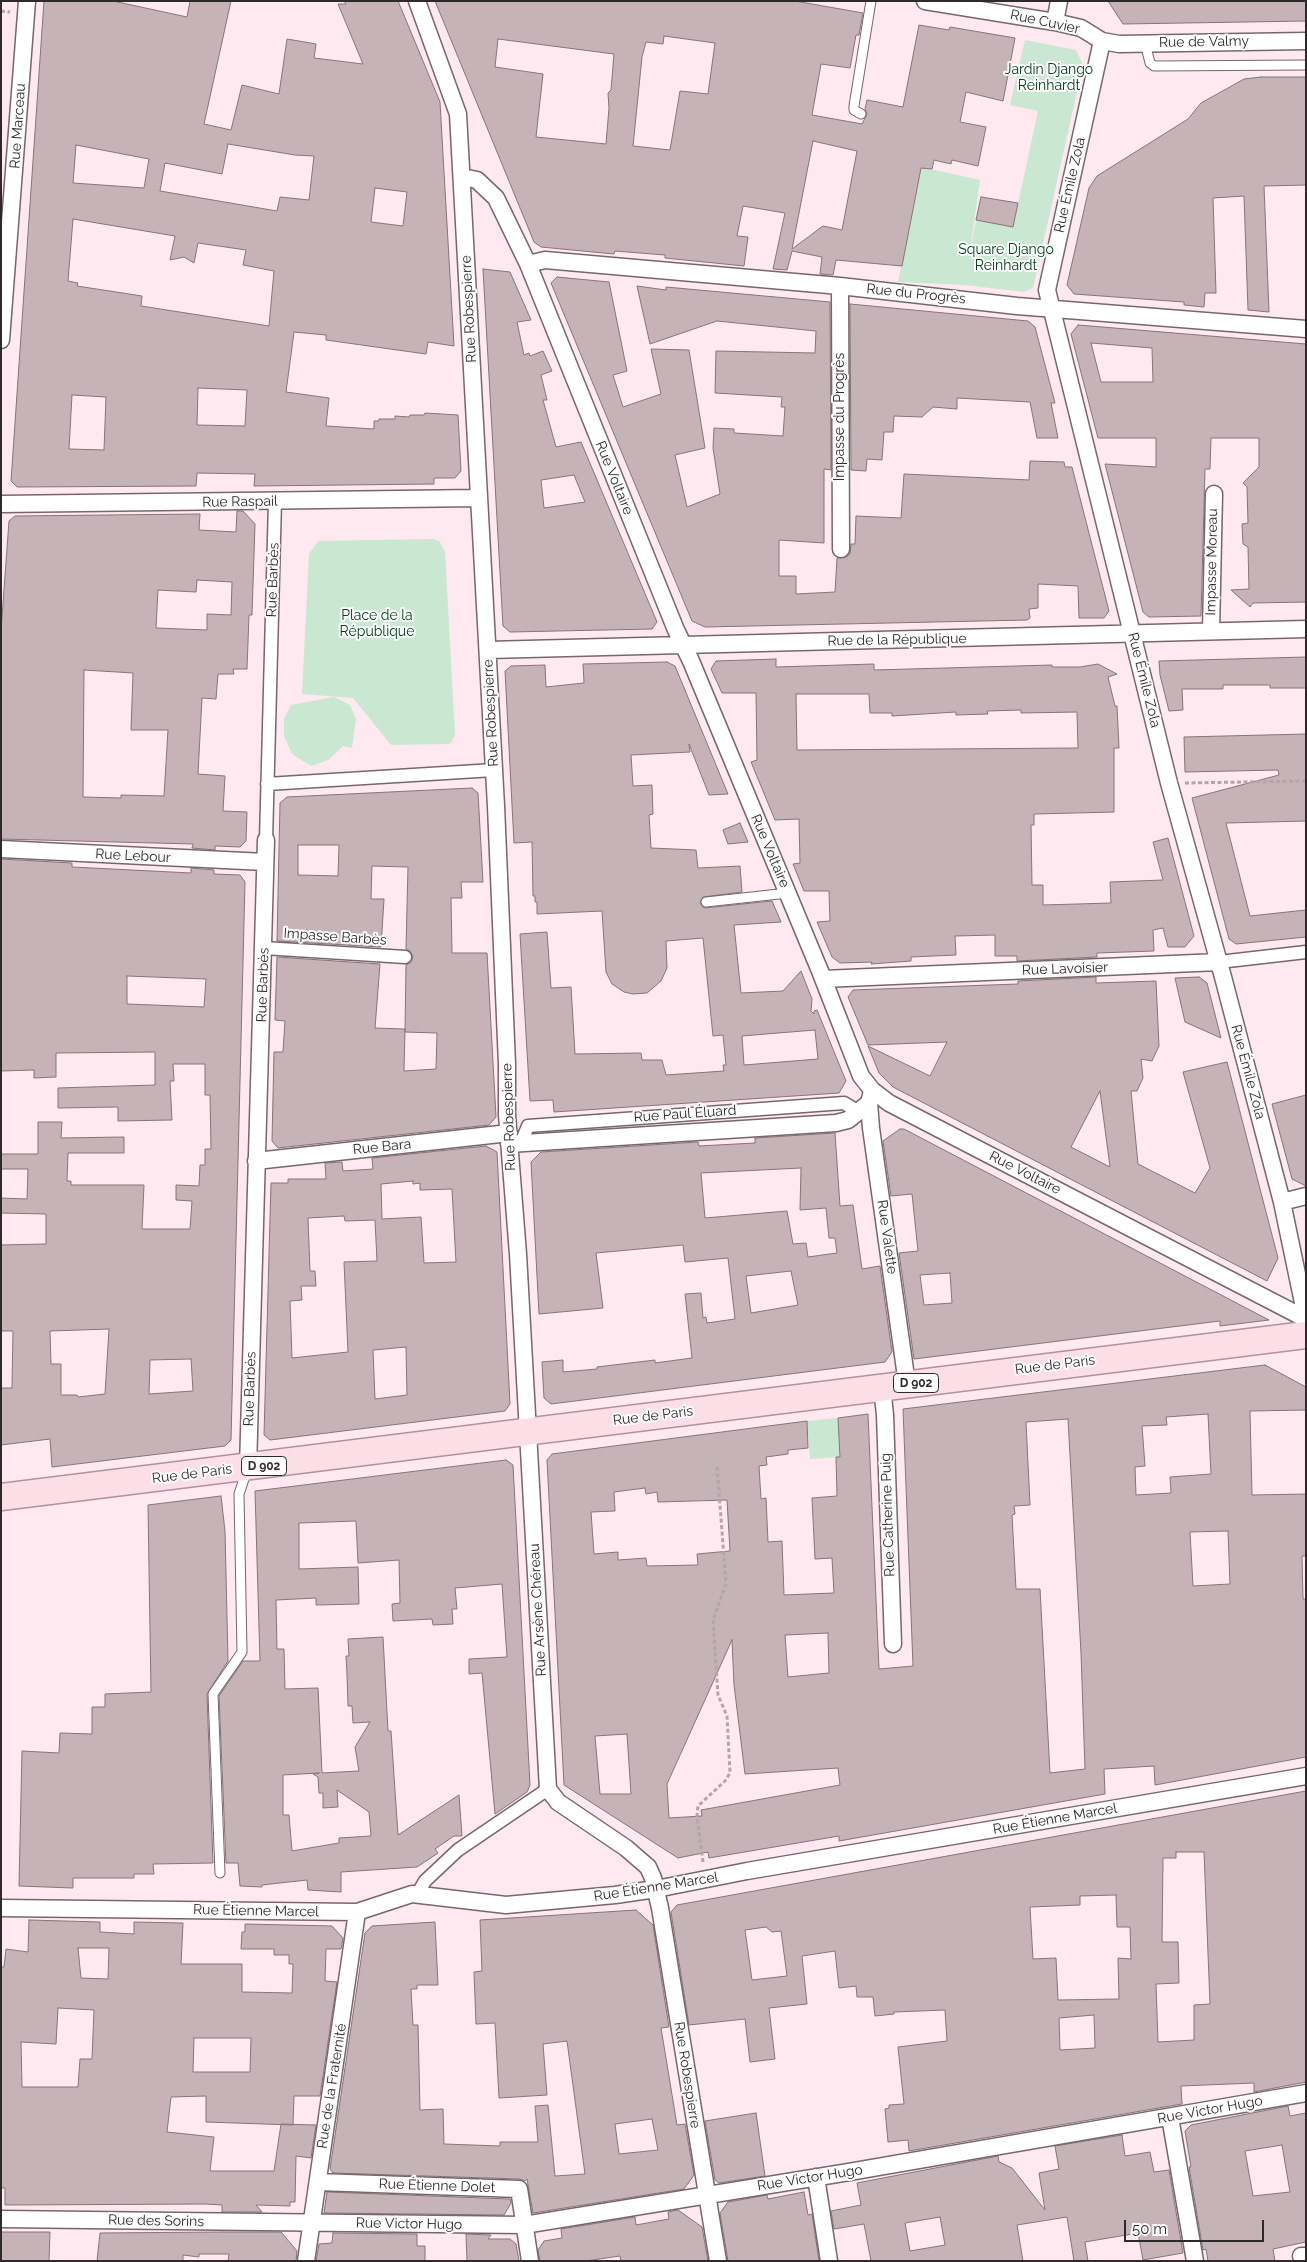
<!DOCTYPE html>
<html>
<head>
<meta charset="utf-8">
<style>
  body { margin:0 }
  #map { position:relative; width:1307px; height:2262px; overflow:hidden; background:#fde9ef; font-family:Raleway,sans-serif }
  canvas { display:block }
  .frame { position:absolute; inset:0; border:2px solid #30292b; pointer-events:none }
  .scale { position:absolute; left:1124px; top:2220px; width:140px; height:22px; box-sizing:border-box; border:2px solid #30292b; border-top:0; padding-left:6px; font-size:15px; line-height:18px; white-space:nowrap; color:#30292b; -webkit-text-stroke:4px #fcfcfc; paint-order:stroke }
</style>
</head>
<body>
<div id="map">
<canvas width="1307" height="2262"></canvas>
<div class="frame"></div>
<div class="scale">50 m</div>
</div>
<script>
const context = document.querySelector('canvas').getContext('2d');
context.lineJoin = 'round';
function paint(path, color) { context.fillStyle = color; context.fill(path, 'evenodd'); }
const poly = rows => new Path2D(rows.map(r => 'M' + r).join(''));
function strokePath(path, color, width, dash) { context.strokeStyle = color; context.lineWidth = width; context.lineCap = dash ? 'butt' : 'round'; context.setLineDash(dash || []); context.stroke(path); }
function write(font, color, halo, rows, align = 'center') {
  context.font = font + ' Raleway,sans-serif'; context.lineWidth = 4; context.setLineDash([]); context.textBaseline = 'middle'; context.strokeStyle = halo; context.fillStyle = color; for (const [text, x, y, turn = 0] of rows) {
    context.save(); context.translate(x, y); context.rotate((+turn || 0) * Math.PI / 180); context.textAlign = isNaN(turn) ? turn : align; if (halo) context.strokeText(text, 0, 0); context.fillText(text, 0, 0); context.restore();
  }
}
paint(poly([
  [1025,40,1076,50,1083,65,1033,288,1024,292,964,285,898,282,921,167,980,180,969,258,976,220,1013,227,1038,111,1010,105],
  [434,539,440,542,445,552,455,735,451,743,448,744,391,745,353,698,302,694,309,554,318,541],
  [334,697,350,705,356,719,352,748,343,746,328,760,311,766,292,754,284,736,284,719,291,705],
  [838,1418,840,1457,810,1459,807,1421]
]), '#cae7d1');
const building = poly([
  [44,1,113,1,187,17,190,1,231,1,204,124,231,130,242,85,279,94,287,39,316,44,314,58,363,64,338,4,346,4,344,1,398,1,440,102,454,346,428,342,426,354,326,340,326,335,294,332,286,392,329,398,326,426,374,429,374,421,379,421,379,419,395,419,395,416,409,417,410,415,424,415,425,413,458,415,461,471,455,478,434,478,434,484,254,486,255,474,197,473,196,486,17,487,11,481,44,1],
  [228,144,295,155,314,156,309,200,280,197,277,211,160,191,165,163,222,174,228,144],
  [76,145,149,159,144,188,73,183,76,145],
  [375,188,407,192,403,226,371,222,375,188],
  [73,219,175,236,170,260,184,257,194,263,198,243,246,250,243,265,274,271,269,326,141,306,142,296,77,286,78,283,68,281,73,219],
  [198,388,247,390,245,426,197,425,198,388],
  [72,395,106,397,104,450,69,449,72,395],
  [435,1,795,1,863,13,859,35,856,35,850,68,821,64,812,115,862,124,867,114,865,109,867,100,903,107,919,25,949,30,950,27,1015,38,1003,101,966,92,960,122,986,127,978,166,952,160,951,164,934,160,932,169,921,168,902,266,836,260,833,275,820,274,822,257,792,251,787,270,773,269,785,213,743,206,737,236,748,237,744,266,665,258,665,255,615,251,614,254,541,247,534,242,435,1],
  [664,36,715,43,708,94,680,91,670,150,633,146,642,57,646,42,663,44,664,36],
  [498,39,614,54,611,90,608,93,609,108,606,144,536,137,543,74,495,67,498,39],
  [813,141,857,151,842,230,823,226,792,249,813,141],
  [1108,1,1306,1,1306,21,1123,24,1108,1],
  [1261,77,1306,77,1306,185,1264,186,1269,312,1248,310,1244,196,1213,198,1216,293,1205,293,1204,307,1184,305,1184,302,1074,294,1067,285,1089,188,1097,176,1188,119,1201,103,1244,79,1261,77],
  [981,197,1018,203,1013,227,976,220,981,197],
  [483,269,510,272,531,320,517,322,524,355,529,353,530,356,543,351,552,371,541,375,547,400,543,400,556,447,581,442,657,622,652,629,510,632,503,626,483,269],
  [574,475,585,502,544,508,541,480,574,475],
  [557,277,609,282,627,371,613,375,623,407,661,394,651,349,689,350,705,448,675,455,687,507,720,494,713,448,714,428,734,429,734,433,783,436,785,407,781,407,782,397,715,393,716,351,815,353,816,331,717,321,650,344,637,286,666,290,666,287,830,302,831,470,824,469,824,543,779,540,779,576,796,576,796,594,835,592,837,558,846,557,850,554,851,544,855,544,856,516,901,518,904,474,1029,480,1030,461,1064,462,1065,467,1072,467,1109,611,1104,618,1079,618,1078,586,1038,584,1038,608,1029,609,1030,618,1027,620,705,627,692,621,551,283,557,277],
  [850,304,1028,321,1035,327,1055,403,1051,403,1058,438,1037,438,1030,402,957,398,957,409,933,407,922,417,894,416,893,432,884,432,882,460,867,459,866,471,851,470,850,304],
  [1078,325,1306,344,1306,602,1253,603,1250,607,1231,590,1249,589,1248,547,1243,544,1242,524,1248,523,1247,487,1243,483,1259,467,1259,438,1211,438,1210,469,1205,469,1201,616,1149,617,1143,612,1105,464,1156,467,1156,438,1098,438,1071,334,1078,325],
  [1091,343,1152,348,1153,382,1101,382,1091,343],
  [237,511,243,511,255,524,252,615,249,615,247,669,233,669,234,674,218,674,216,699,202,698,198,774,225,776,223,811,247,812,246,841,240,847,215,846,215,850,192,848,193,844,1,839,1,631,9,521,15,516,200,514,199,530,236,532,237,511],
  [197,580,232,582,231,615,207,614,207,630,156,628,158,590,196,592,197,580],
  [84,670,133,673,131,730,168,730,164,796,121,795,121,798,83,797,84,670],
  [1306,657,1306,688,1270,688,1270,685,1223,685,1223,689,1182,689,1183,710,1169,711,1160,675,1159,661,1306,657],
  [776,659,776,667,874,664,874,670,1052,665,1052,667,1080,667,1098,664,1117,674,1108,677,1115,706,1117,706,1119,748,1114,748,1114,812,1034,814,1034,825,1031,825,1032,885,1043,885,1043,905,1111,903,1110,882,1163,880,1153,842,1168,838,1194,936,1185,947,1168,947,1163,928,1153,930,1154,951,1097,953,1097,957,1017,961,1017,956,995,956,995,935,955,936,956,955,911,957,911,961,871,964,872,962,840,963,832,957,817,922,830,921,829,891,804,891,793,864,800,863,799,819,775,820,751,762,757,760,756,693,722,693,711,669,716,661,776,659],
  [796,694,869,694,870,713,892,713,892,716,956,712,956,715,988,714,987,711,1021,710,1021,713,1077,712,1078,748,797,750,796,694],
  [667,662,675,666,728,794,709,795,689,744,690,752,631,755,633,786,652,785,653,814,649,815,651,848,696,850,698,868,740,866,742,892,703,897,700,903,704,908,772,901,781,922,734,925,741,993,783,991,801,971,812,999,811,1011,814,1014,814,1011,817,1010,846,1081,839,1093,554,1112,553,1100,530,1101,520,934,547,932,551,988,571,987,575,1054,641,1053,642,1060,662,1060,666,1075,724,1071,723,1065,726,1065,723,1035,713,1036,703,938,666,941,667,968,661,981,647,993,633,994,624,992,612,984,606,972,602,911,537,914,537,902,535,902,535,896,533,896,532,842,514,843,505,671,511,666,545,665,546,687,584,683,583,664,667,662],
  [815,1030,818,1059,744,1065,742,1036,815,1030],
  [1306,734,1306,821,1226,823,1250,916,1306,910,1306,937,1236,944,1229,939,1192,798,1279,775,1278,770,1185,772,1184,737,1306,734],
  [472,788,478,793,483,882,461,882,462,898,451,898,452,953,487,953,496,1117,489,1125,278,1148,272,1141,274,1052,283,1052,285,1021,275,1020,277,957,380,964,375,1028,405,1029,404,1071,436,1069,437,1033,405,1032,406,965,411,962,413,957,410,951,406,949,408,867,372,866,371,899,384,899,381,947,277,941,280,803,287,797,472,788],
  [298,845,339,845,338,876,298,875,298,845],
  [740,823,748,842,728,844,723,830,740,823],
  [1,859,72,863,72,867,191,873,191,868,214,870,214,874,240,875,245,882,231,1440,225,1446,52,1467,50,1439,1,1445,1,1388,12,1388,13,1331,1,1331,1,1245,46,1244,46,1214,1,1213,1,1198,27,1199,28,1169,1,1169,1,1154,38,1154,38,1122,62,1122,61,1138,124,1137,124,1153,68,1153,67,1181,71,1181,71,1185,144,1185,142,1229,190,1229,192,1201,176,1200,176,1185,199,1186,200,1165,205,1165,205,1149,211,1149,210,1095,205,1095,205,1064,173,1064,174,1081,170,1081,172,1120,118,1121,118,1107,58,1108,58,1088,155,1085,155,1052,56,1053,56,1077,34,1078,34,1070,1,1071,1,859],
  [127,976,206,979,204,1007,127,1004,127,976],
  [109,1329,105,1394,78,1397,77,1395,61,1395,61,1364,51,1364,50,1331,109,1329],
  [191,1359,193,1391,149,1394,150,1360,191,1359],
  [1096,977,1096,983,1156,981,1159,1046,1152,1061,1141,1059,1143,1078,1137,1091,1131,1091,1138,1164,1195,1193,1210,1168,1183,1072,1227,1062,1278,1258,1267,1281,893,1087,879,1073,868,1046,930,1076,947,1042,868,1045,848,997,853,990,1018,984,1018,981,1096,977],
  [1100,1091,1110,1167,1071,1147,1100,1091],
  [1199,977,1207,983,1221,1038,1185,1022,1175,978,1199,977],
  [1306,1095,1306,1186,1292,1179,1272,1104,1306,1095],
  [900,1129,904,1129,1269,1320,1220,1326,1220,1321,914,1359,899,1253,918,1251,912,1194,891,1196,883,1141,900,1129],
  [950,1273,952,1303,924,1305,920,1275,950,1273],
  [835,1133,840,1206,853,1205,862,1269,880,1266,892,1352,885,1362,551,1404,544,1398,542,1362,563,1360,563,1372,597,1369,597,1367,655,1360,655,1363,692,1358,685,1294,701,1293,703,1318,706,1317,707,1323,735,1319,728,1258,685,1262,683,1245,596,1253,603,1308,539,1314,531,1162,541,1152,698,1142,699,1146,755,1143,755,1138,835,1133],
  [801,1168,800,1210,826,1208,829,1238,835,1238,837,1253,808,1257,806,1243,793,1244,787,1211,705,1218,701,1173,801,1168],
  [791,1271,798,1305,751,1313,746,1276,791,1271],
  [486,1146,497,1152,510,1404,505,1411,270,1440,264,1435,271,1183,288,1183,288,1179,326,1179,325,1163,342,1162,343,1171,373,1169,372,1158,486,1146],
  [413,1181,413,1184,420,1183,420,1190,452,1189,456,1262,424,1263,421,1217,382,1219,381,1184,413,1181],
  [344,1216,345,1221,375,1220,377,1261,344,1262,348,1352,292,1358,290,1301,302,1300,301,1286,316,1286,315,1271,310,1271,308,1218,344,1216],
  [406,1347,407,1395,375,1399,373,1350,406,1347],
  [1265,1365,1306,1387,1306,1410,1250,1411,1252,1495,1306,1494,1306,1556,1302,1556,1303,1599,1306,1599,1306,1757,1155,1785,1154,1766,1104,1769,1105,1794,839,1841,839,1836,709,1858,708,1852,678,1858,564,1785,547,1460,552,1454,807,1421,808,1448,788,1450,788,1454,766,1457,767,1465,759,1466,761,1499,766,1498,768,1542,782,1541,784,1595,834,1593,832,1558,815,1559,812,1498,837,1496,836,1457,840,1457,838,1418,868,1414,879,1669,913,1666,903,1409,1265,1365],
  [1208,1414,1211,1474,1170,1477,1171,1493,1136,1495,1135,1467,1145,1466,1142,1426,1167,1425,1166,1417,1208,1414],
  [1068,1419,1081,1653,1085,1769,1050,1773,1040,1589,1016,1589,1012,1515,1015,1514,1014,1506,1030,1505,1026,1422,1068,1419],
  [645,1488,646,1494,657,1492,658,1502,727,1500,730,1551,697,1554,698,1565,647,1566,646,1558,618,1560,618,1552,594,1554,591,1512,615,1511,614,1492,645,1488],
  [1228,1531,1230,1584,1193,1586,1190,1532,1228,1531],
  [828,1633,829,1673,788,1677,785,1635,828,1633],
  [732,1640,734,1685,745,1774,838,1768,840,1785,701,1810,702,1816,669,1818,667,1784,732,1640],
  [627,1734,631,1794,600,1794,595,1736,627,1734],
  [506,1460,513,1465,530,1785,527,1792,495,1814,482,1673,469,1674,469,1659,507,1657,502,1584,455,1588,457,1609,452,1609,453,1624,433,1625,432,1619,393,1621,392,1604,400,1603,399,1560,358,1563,356,1521,299,1523,299,1569,358,1567,359,1604,316,1605,316,1598,276,1600,277,1649,284,1649,285,1689,318,1688,322,1773,359,1771,355,1747,370,1722,353,1723,352,1706,348,1706,347,1674,346,1656,349,1656,348,1639,383,1637,388,1731,391,1731,398,1835,459,1795,462,1836,454,1836,435,1849,438,1853,417,1867,341,1872,341,1892,308,1890,307,1880,262,1885,262,1887,240,1886,238,1863,226,1863,219,1696,243,1661,260,1661,255,1491,506,1460],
  [319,1773,313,1774,318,1777,319,1793,323,1793,323,1808,338,1807,337,1790,369,1812,371,1836,339,1838,339,1843,292,1851,289,1815,283,1815,283,1775,319,1773],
  [221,1496,225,1531,228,1661,207,1694,213,1863,153,1864,154,1874,134,1874,134,1878,73,1878,73,1888,19,1886,22,1751,59,1753,60,1733,92,1734,92,1707,105,1707,105,1694,151,1692,148,1505,221,1496],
  [1306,1791,1306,2082,1254,2092,1254,2083,1181,2086,1182,2104,909,2151,908,2140,888,2142,885,2109,889,2108,889,2105,904,2104,898,2047,947,2041,945,2010,894,2012,894,2014,875,2016,873,1997,857,1997,856,1986,839,1988,835,1951,802,1956,807,2004,769,2008,775,2059,750,2062,745,2019,689,2025,671,1912,677,1905,1306,1791],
  [1176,1852,1204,1852,1210,2004,1194,2005,1194,2040,1158,2042,1156,1984,1179,1983,1178,1942,1162,1942,1163,1858,1176,1858,1176,1852],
  [1116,1895,1117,1927,1130,1927,1131,1959,1118,1958,1119,1999,1058,2000,1056,1958,1033,1959,1030,1907,1080,1905,1080,1896,1116,1895],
  [766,1927,772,1932,781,1931,787,1976,752,1980,745,1930,766,1927],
  [1094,2015,1095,2048,1060,2050,1059,2018,1094,2015],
  [636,1910,653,1925,669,2027,661,2028,675,2113,677,2125,685,2124,694,2175,684,2189,533,2213,527,2179,525,2181,519,2179,333,2173,330,2169,365,1933,372,1926,435,1922,438,1985,417,1985,417,1989,411,1989,413,2025,418,2025,420,2110,443,2109,444,2144,500,2146,500,2142,538,2142,535,2106,548,2105,555,2176,585,2174,567,2041,543,2044,547,2095,499,2098,495,2023,476,2024,474,1972,482,1971,480,1920,636,1910],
  [652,2119,658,2150,619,2154,615,2124,652,2119],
  [29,1920,100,1922,100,1932,134,1934,134,1922,183,1923,181,1964,242,1964,242,1992,292,1993,293,1964,289,1964,289,1955,274,1955,274,1949,241,1949,242,1932,245,1932,245,1924,332,1926,343,1938,341,1949,326,1949,325,1981,337,1982,320,2096,294,2096,293,2125,206,2122,206,2096,171,2097,167,2132,214,2137,210,2171,274,2171,281,2124,316,2125,311,2158,296,2156,295,2202,290,2202,290,2206,256,2205,262,2212,222,2212,222,2205,206,2204,5,2205,5,2188,1,2188,1,1967,4,1967,6,1949,28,1952,29,1920],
  [78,1948,109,1948,108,1979,81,1978,78,1948],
  [58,2008,94,2010,92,2059,80,2059,78,2087,22,2087,21,2042,56,2044,58,2008],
  [194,2038,251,2038,250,2072,193,2072,194,2038],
  [1288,2106,1290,2116,1306,2113,1306,2242,1273,2249,1275,2261,1208,2261,1206,2249,1203,2250,1189,2167,1191,2167,1185,2131,1191,2125,1288,2106],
  [1282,2145,1290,2192,1253,2196,1245,2151,1282,2145],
  [756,2113,765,2176,719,2183,715,2180,705,2121,756,2113],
  [1122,2135,1125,2156,1150,2152,1154,2172,1169,2170,1183,2253,1143,2260,1138,2233,1085,2242,1088,2261,1074,2261,1067,2217,1017,2225,1023,2261,871,2261,864,2224,834,2229,831,2211,861,2205,857,2183,998,2156,999,2162,1012,2168,1045,2210,1039,2173,1059,2169,1055,2146,1122,2135],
  [940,2217,945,2245,910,2251,905,2223,940,2217],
  [327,2192,510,2199,511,2203,504,2215,324,2213,327,2192],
  [804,2192,808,2215,812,2214,819,2261,728,2261,720,2213,728,2202,767,2195,768,2199,804,2192],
  [678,2210,702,2227,708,2261,621,2261,620,2256,585,2261,540,2261,538,2250,544,2241,562,2238,561,2229,635,2217,636,2225,669,2219,668,2212,678,2210],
  [1,2232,50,2232,49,2261,1,2261,1,2232],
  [222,2232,281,2232,297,2251,296,2261,228,2261,229,2254,199,2254,199,2257,183,2255,183,2261,97,2261,100,2233,222,2232],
  [333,2233,417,2234,417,2246,425,2246,425,2261,316,2261,319,2244,332,2243,333,2233],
  [466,2234,491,2235,488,2239,510,2239,516,2244,519,2261,467,2261,466,2234]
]);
paint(building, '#c6b3b8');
strokePath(building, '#857478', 1);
const service = poly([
  [1145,43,1150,63,1154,66,1306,65],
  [861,114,854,110,854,106,871,1],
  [706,902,788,893],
  [220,1873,213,1694,242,1652,239,1494,247,1470]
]);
const pedestrian = poly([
  [267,784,494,770],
  [266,840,275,501],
  [264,948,405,957],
  [1219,962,1306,952],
  [521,1143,528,1126,844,1103,859,1112],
  [418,1893,425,1881,458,1850,548,1789]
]);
const minor = poly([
  [417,1,458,114,496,806,507,1064,507,1115,518,1254,548,1789,558,1802,626,1848,648,1867,653,1878,660,1908,718,2261],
  [925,1,1055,22,1081,28,1102,41,1119,44,1306,41],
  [1055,22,1059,1],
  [1102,41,1047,290,1169,783,1223,977,1282,1202,1306,1317],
  [462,177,477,180,496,198,528,264,676,630,691,661,820,971,861,1076,872,1090,889,1103,1306,1319],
  [528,264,545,260,840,286,1017,306,1306,329],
  [840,286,841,549],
  [1,340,27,1],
  [1,504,479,498],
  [1211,631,1214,494],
  [488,650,1306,629],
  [1,849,265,862],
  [823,979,1219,962],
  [871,1095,869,1103,871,1128,907,1384],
  [509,1144,836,1123,848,1120,869,1103],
  [256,1161,509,1133],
  [1282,1202,1306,1196],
  [882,1387,885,1415,893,1644],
  [248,1468,266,840],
  [1,1908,357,1912,412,1894,506,1905,615,1895,656,1889,747,1871,1306,1776],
  [1170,2117,1195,2261],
  [816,2177,829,2261],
  [318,2182,519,2189,530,2261],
  [1,2219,524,2225,849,2172,1306,2093],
  [1301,2256,1306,2256],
  [306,2261,357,1912]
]);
const primary = poly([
  [1,1497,1306,1335]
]);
strokePath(service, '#77666b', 11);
strokePath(pedestrian, '#77666b', 15);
strokePath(minor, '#77666b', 19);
strokePath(primary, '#b3909a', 29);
strokePath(poly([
  [1,11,10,12],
  [1185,783,1306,781],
  [703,1862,697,1816,698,1806,725,1781,730,1773,727,1716,718,1695,713,1620,726,1584,717,1466]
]), '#b4a5aa', 3, [4, 2.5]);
strokePath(service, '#fff', 9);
strokePath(pedestrian, '#fff', 12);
strokePath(minor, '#fff', 16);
strokePath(primary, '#fbdee6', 26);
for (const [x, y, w] of [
  [916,1383,45],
  [264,1466,45]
]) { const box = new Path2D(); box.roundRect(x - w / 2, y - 9.5, w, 19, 4); context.fillStyle = '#fcfcfc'; context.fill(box); strokePath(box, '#30292b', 1); }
write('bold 12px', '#30292b', null, [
  ["D 902",916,1383],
  ["D 902",264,1466]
]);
write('14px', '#30292b', '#fcfcfc', [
  ["Rue Cuvier",1045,22,12],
  ["Rue de Valmy",1204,42,-1],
  ["Rue Marceau",18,126,-86],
  ["Rue Émile Zola",1070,185,-77],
  ["Rue du Progrès",916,294,6],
  ["Rue Robespierre",469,309,-93],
  ["Impasse du Progrès",840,417,-90],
  ["Rue Voltaire",614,478,68],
  ["Rue Raspail",240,502,-1],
  ["Impasse Moreau",1212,562,-89],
  ["Rue Barbès",273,580,-88],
  ["Rue de la République",897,640,-1],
  ["Rue Émile Zola",1144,680,76],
  ["Rue Robespierre",491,713,-93],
  ["Rue Voltaire",770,851,67],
  ["Rue Lebour",133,856,3],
  ["Impasse Barbès",335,937,4],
  ["Rue Lavoisier",1065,969,-2],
  ["Rue Barbès",263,985,-88],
  ["Rue Émile Zola",1248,1072,75],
  ["Rue Paul Éluard",685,1114,-4],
  ["Rue Robespierre",509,1117,-92],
  ["Rue Bara",382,1147,-6],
  ["Rue Voltaire",1025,1173,27],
  ["Rue Valette",887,1237,82],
  ["Rue de Paris",1055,1365,-7],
  ["Rue Barbès",250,1389,-88],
  ["Rue de Paris",653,1416,-7],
  ["Rue de Paris",192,1474,-7],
  ["Rue Catherine Puig",888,1515,-92],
  ["Rue Arsène Chéreau",538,1610,-93],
  ["Rue Étienne Marcel",1055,1819,-10],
  ["Rue Étienne Marcel",656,1887,-9],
  ["Rue Étienne Marcel",256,1911,1],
  ["Rue Robespierre",687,2075,81],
  ["Rue de la Fraternité",332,2086,-81],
  ["Rue Victor Hugo",1210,2110,-10],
  ["Rue Victor Hugo",810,2178,-9],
  ["Rue Étienne Dolet",437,2186,2],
  ["Rue des Sorins",156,2221,1],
  ["Rue Victor Hugo",409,2224,1]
]);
write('14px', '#02411f', '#fcfcfc', [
  ["Jardin Django",1049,70],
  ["Reinhardt",1049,86],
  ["Square Django",1006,250],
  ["Reinhardt",1006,266],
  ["Place de la",377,616],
  ["République",377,632]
]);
</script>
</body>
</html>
